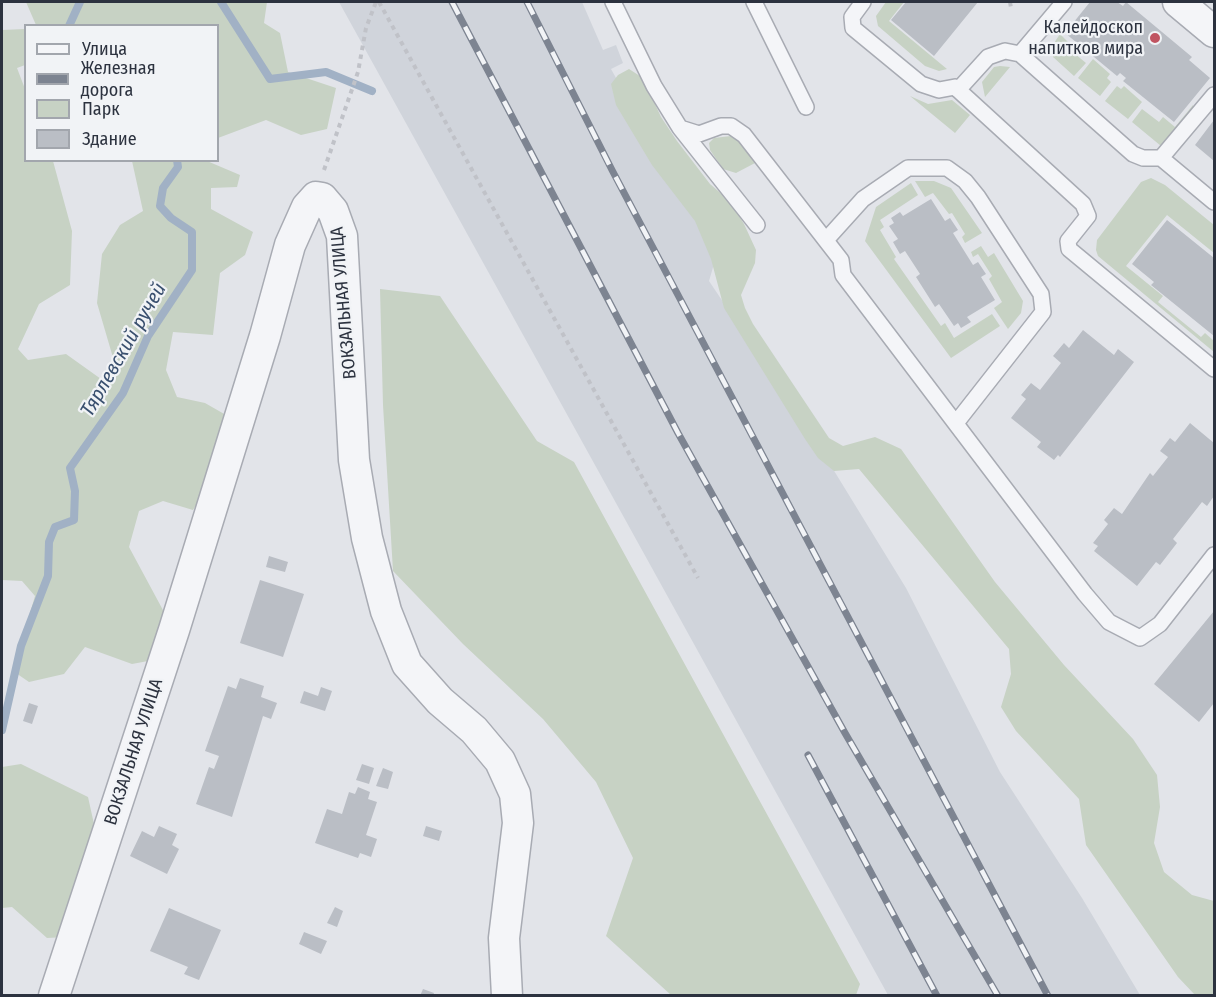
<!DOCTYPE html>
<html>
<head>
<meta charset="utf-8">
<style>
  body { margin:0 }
  #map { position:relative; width:1216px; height:997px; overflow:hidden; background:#e2e4e9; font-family:"Fira Sans Condensed",sans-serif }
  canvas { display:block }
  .frame { position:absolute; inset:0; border:3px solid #2c323f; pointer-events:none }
  .legend { position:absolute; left:24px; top:24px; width:195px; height:138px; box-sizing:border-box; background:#f1f3f6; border:2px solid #a2a6ad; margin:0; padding:8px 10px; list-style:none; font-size:18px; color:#2c323f }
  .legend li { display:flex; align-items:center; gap:12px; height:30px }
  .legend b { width:30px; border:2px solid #a2a6ad }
</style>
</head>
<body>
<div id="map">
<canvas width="1216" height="997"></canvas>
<div class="frame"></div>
<ul class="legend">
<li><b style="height:8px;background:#f4f5f8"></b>Улица</li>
<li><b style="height:8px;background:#7d8491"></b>Железная дорога</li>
<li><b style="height:16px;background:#c7d2c4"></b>Парк</li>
<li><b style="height:16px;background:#babec5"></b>Здание</li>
</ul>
</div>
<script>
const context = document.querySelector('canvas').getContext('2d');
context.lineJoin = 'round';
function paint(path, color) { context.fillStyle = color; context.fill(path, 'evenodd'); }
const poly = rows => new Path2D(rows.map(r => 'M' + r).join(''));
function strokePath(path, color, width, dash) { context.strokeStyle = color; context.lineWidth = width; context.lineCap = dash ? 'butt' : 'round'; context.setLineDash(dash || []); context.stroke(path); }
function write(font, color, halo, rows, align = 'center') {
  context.font = font + ' "Fira Sans Condensed",sans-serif'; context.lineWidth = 4.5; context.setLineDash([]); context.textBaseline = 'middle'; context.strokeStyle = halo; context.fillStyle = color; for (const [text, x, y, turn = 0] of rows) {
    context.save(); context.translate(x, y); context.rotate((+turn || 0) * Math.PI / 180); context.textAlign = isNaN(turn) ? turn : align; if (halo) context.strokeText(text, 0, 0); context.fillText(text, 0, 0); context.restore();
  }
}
paint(poly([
  [339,2,582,2,603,50,616,45,623,63,611,69,716,257,709,281,809,430,906,588,1000,772,1082,898,1140,995,888,995]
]), '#d0d4db');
paint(poly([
  [26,2,267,2,264,23,280,33,288,72,336,88,327,129,301,135,266,120,218,138,218,26,36,25],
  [886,2,904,2,889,21,947,69,939,71,925,66,878,26,876,16],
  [25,29,25,65,17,68,25,89,26,160,53,161,72,231,70,285,39,304,18,349,28,360,66,354,101,379,114,361,97,303,102,254,120,225,143,211,132,161,207,161,240,175,237,187,211,188,211,209,253,232,245,255,220,273,213,335,173,332,166,370,177,397,205,403,226,415,202,495,193,510,163,501,139,511,129,547,164,612,148,661,132,664,85,647,64,674,29,682,13,671,35,596,22,581,2,580,2,30],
  [1060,34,1071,45,1069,49,1086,63,1074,76,1053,57,1052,46],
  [1093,59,1110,74,1107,78,1111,82,1100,96,1078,78],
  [1000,66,1010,67,985,97,982,82,994,67],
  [629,69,643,78,661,117,677,141,710,184,731,202,744,224,756,250,755,263,741,295,745,308,753,324,829,438,843,446,875,437,901,449,995,582,1064,665,1133,739,1157,775,1160,807,1154,843,1164,872,1192,895,1214,901,1214,995,1195,995,1178,977,1086,845,1079,799,1016,731,1001,707,1011,674,1009,649,859,469,834,471,818,458,805,439,724,308,711,259,695,221,652,165,616,105,611,84,618,75],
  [1117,86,1121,89,1124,86,1142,102,1128,119,1105,101],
  [910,96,928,104,952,100,970,115,955,133],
  [1193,105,1193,110,1175,133,1173,132,1166,144,1161,146,1132,122,1142,109,1159,122,1163,117,1175,127],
  [731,136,740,142,755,163,736,173,723,169,710,150,709,143,714,138],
  [1151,178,1165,185,1214,225,1214,253,1167,215,1126,266,1163,296,1158,302,1201,337,1205,333,1214,341,1214,352,1098,256,1096,250,1097,240,1141,182],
  [915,181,934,181,951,188,982,233,965,243,962,237,965,234,952,213,949,214,933,193,925,197],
  [911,183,918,195,880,220,884,227,880,230,896,257,894,259,941,326,945,323,954,338,992,314,1000,326,951,358,865,241,876,207],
  [981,246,988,257,994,253,1023,301,1021,313,1008,329,994,308,1002,302,989,279,992,276,978,254,973,257,971,252],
  [380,289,440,296,537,441,574,462,860,984,856,995,671,995,606,936,633,858,596,782,543,719,463,644,393,571,383,405],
  [21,764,88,797,98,842,66,937,47,938,12,907,2,908,2,767]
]), '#c7d2c4');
strokePath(poly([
  [221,2,270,79,326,72,372,91],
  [69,26,80,2],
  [2,730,21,646,48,576,49,542,55,527,74,520,75,491,70,468,123,393,148,336,192,270,192,232,171,218,160,206,163,188,178,167,177,160]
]), '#a1b1c5', 8);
paint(poly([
  [906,2,978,2,934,56,891,20],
  [1090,2,1117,2,1123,6,1126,2,1192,57,1189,60,1210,78,1174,122,1123,81,1126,78,1120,73,1117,76,1065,33],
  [1214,120,1214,161,1195,145],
  [931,199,945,221,950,218,958,230,953,233,973,265,978,262,986,274,981,277,995,300,967,317,971,322,961,328,958,323,954,326,939,304,935,307,916,277,920,274,905,251,900,254,893,242,898,239,889,226,894,223,891,218,900,212,903,216],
  [1167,220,1214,258,1214,336,1151,285,1154,282,1132,264],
  [1083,330,1114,355,1118,349,1134,362,1060,457,1058,455,1054,460,1037,447,1041,442,1011,418,1026,399,1021,395,1031,383,1040,390,1061,363,1053,356,1064,343,1069,348],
  [1190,423,1214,443,1214,496,1207,506,1202,502,1173,539,1177,543,1160,565,1156,562,1137,586,1094,551,1098,546,1093,543,1108,524,1104,520,1114,508,1122,514,1150,473,1153,476,1168,457,1160,451,1170,438,1175,442],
  [269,556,288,562,285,572,266,567],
  [260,580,304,594,283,657,240,643],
  [1214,611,1214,703,1199,722,1154,684],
  [240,678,264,686,261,697,277,703,271,719,263,716,232,817,196,804,209,767,214,769,219,756,205,751,228,686,236,689],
  [321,687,332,691,325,711,300,703,304,691,318,696],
  [29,703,38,706,32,724,23,721],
  [362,764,374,768,369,784,356,780],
  [383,768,393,772,388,789,376,786],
  [358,787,370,792,368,799,377,802,366,835,377,839,371,857,360,853,358,858,315,843,327,809,342,814,349,792,355,794],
  [159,826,177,834,172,845,179,849,167,874,130,856,142,831,154,837],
  [426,826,442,831,439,841,423,836],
  [335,907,343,911,337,927,327,923],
  [169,908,221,930,199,980,184,974,188,967,150,951],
  [304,932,327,941,321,954,299,944],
  [423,989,434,993,433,996,420,996]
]), '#babec5');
const lane = poly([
  [613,2,654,86,680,128,699,134,721,126,731,126,744,135,841,260,843,275,1085,594,1109,622,1140,638,1160,624,1214,555],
  [754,2,806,107],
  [863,2,852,17,853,28,921,84,939,90,955,87,1083,204,1088,216,1068,241,1069,249,1214,369],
  [1020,54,1133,154,1143,158,1161,158,1214,202],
  [958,90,988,57,1005,51,1020,54,1064,2],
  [680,128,757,225],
  [1161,158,1214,95],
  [826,240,863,199,908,168,947,168,965,181,978,197,1041,294,1043,312,956,423]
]);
const street = poly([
  [1178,2,1214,32],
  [54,996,174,630,265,336,290,245,307,207,316,197,322,198,333,211,342,236,354,460,367,538,386,611,407,664,440,701,474,730,500,761,515,794,518,823,504,938,507,996]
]);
strokePath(lane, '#a8abb3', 18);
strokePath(street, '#a8abb3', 33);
strokePath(poly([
  [379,2,698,578],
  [1010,2,1011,8],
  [324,170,358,72,366,28,376,2]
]), '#c0c2c8', 4, [4.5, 4.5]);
strokePath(lane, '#f4f5f8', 15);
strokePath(street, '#f4f5f8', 30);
const rail = poly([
  [452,2,678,433,845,733,998,996],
  [527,2,612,170,1048,996],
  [808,755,937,996]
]);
strokePath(rail, '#7d8491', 7);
strokePath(rail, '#f1f3f6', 4.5, [14]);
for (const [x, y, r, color] of [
  [1155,38,6,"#c05461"]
]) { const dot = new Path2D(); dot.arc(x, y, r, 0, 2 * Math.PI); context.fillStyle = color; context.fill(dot); strokePath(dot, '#f1f3f6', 2); }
write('18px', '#2c323f', '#f1f3f6', [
  ["Калейдоскоп",1143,28],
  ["напитков мира",1143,49]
], 'right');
write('18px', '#2c323f', '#f1f3f6', [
  ["ВОКЗАЛЬНАЯ УЛИЦА",344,303,-95],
  ["ВОКЗАЛЬНАЯ УЛИЦА",134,752,-72]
]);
write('italic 20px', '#3a506f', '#f1f3f6', [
  ["Тярлевский ручей",124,350,-60]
]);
</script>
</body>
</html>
